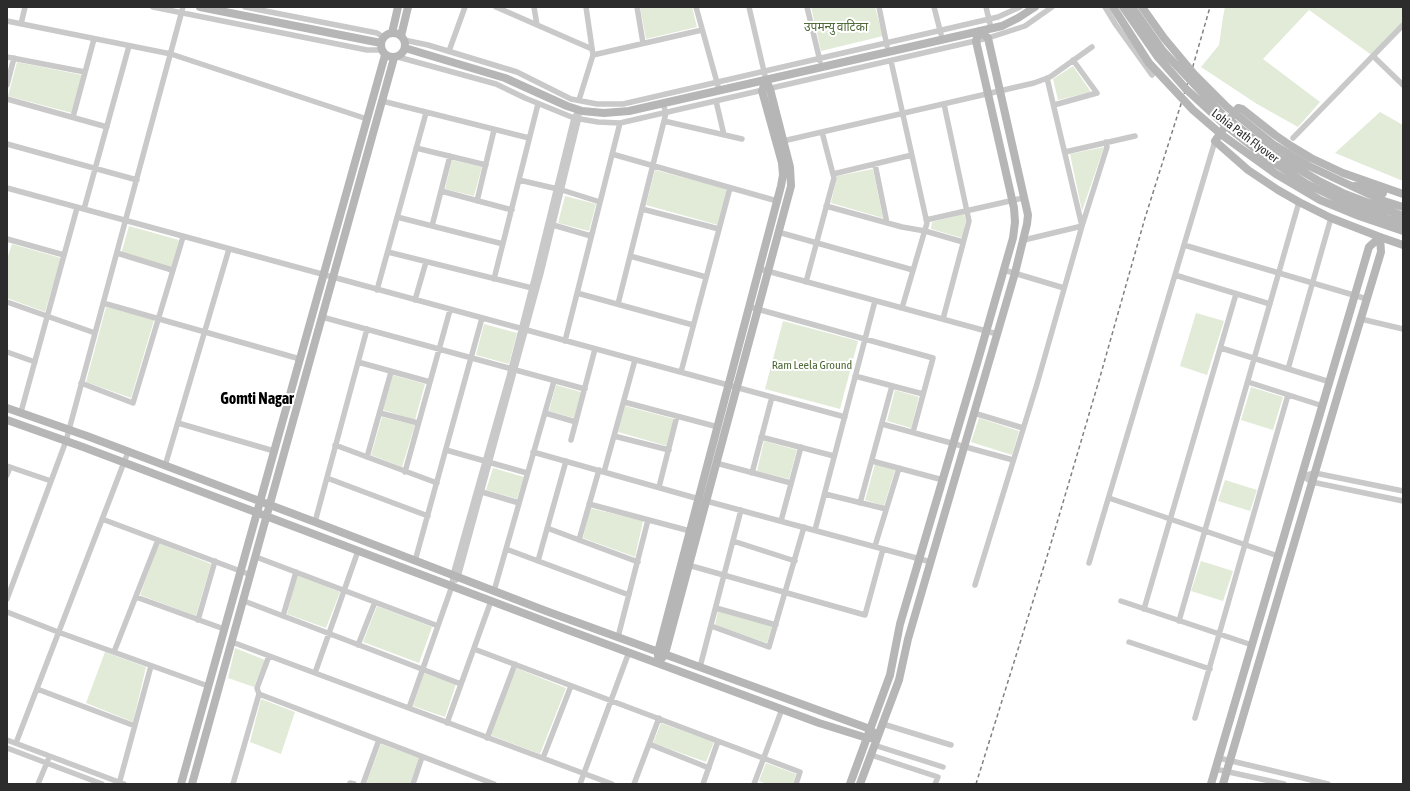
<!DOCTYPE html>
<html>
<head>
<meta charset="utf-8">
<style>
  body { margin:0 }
  #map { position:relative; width:1410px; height:791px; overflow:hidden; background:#fff; font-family:"Asap Condensed",sans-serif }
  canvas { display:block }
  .frame { position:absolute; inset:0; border:8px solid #2c2c2c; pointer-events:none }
</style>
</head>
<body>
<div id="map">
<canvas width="1410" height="791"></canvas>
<div class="frame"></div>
</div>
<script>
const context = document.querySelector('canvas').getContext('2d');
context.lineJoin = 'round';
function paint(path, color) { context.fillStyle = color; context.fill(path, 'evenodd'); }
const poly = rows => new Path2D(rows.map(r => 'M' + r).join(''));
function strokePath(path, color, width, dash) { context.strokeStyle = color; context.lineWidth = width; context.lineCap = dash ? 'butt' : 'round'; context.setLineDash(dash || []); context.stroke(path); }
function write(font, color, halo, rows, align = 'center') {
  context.font = font + ' "Asap Condensed","Noto Sans Devanagari",sans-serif'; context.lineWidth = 4; context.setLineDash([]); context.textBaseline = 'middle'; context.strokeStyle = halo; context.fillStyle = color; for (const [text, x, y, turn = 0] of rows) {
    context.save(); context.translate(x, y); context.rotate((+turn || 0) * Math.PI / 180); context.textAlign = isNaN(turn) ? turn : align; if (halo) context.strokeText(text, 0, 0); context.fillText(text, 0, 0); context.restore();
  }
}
paint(poly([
  [640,7,692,7,697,27,646,39],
  [811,7,875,7,883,36,821,51],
  [1225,7,1403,7,1403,25,1373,56,1309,10,1263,59,1320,102,1298,127,1257,104,1201,67,1219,45,1223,17],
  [17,62,82,75,72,113,8,96],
  [1073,66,1091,92,1058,100,1053,79],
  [1380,112,1403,125,1403,181,1335,153],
  [1104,147,1082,211,1070,154],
  [452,160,482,167,474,196,445,189],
  [873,169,883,218,831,203,837,176],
  [655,170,727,189,718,225,646,205],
  [565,196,596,204,589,231,558,223],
  [964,214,966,220,962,238,931,229,932,222],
  [129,226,179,240,171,268,121,254],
  [12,244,61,258,45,312,7,298,7,259],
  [106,307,154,320,131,398,86,382],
  [1196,313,1224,321,1207,375,1180,366],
  [783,321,858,341,840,409,765,389],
  [484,324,517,333,509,364,476,355],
  [393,375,425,384,415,420,383,410],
  [556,385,581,392,574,418,549,411],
  [1251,387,1283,397,1273,430,1241,420],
  [895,390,919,397,911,428,887,421],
  [625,406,674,419,667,446,618,432],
  [382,417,415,425,402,467,371,455],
  [979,418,1019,431,1012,455,971,442],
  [764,441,797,450,789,479,757,471],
  [875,464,895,470,884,506,865,500],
  [493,468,524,477,517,499,486,490],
  [1225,480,1257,490,1250,511,1218,501],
  [590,508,643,521,635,557,583,538],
  [159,543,211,564,196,616,140,595],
  [1201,561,1233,571,1223,601,1191,591],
  [297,575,340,592,326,628,287,614],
  [377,606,432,627,419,663,363,642],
  [718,611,772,626,767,643,715,625],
  [235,648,265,660,254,687,228,678],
  [105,652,146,667,133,722,86,703],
  [516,668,566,688,540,754,490,735],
  [424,673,456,684,445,717,413,706],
  [261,699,295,712,281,754,250,742],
  [661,723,714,742,706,762,653,743],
  [381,744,419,758,410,784,366,784],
  [766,763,796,774,793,784,767,784,759,781]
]), '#e2ebd7');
strokePath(poly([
  [153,7,367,50,381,50],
  [245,7,377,33,383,37],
  [496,7,592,49],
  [534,7,537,25],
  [637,7,643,43],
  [696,7,718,86],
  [749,7,766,80],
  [807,7,820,61],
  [879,7,887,46],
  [934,7,941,34],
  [986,7,991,28],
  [1105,7,1116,25,1152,75],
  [7,21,171,54,367,119],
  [21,24,25,7],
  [404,40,428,45,517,72,571,99,597,104,623,104,998,17,1020,7],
  [449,51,465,7],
  [593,55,702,30],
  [1373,56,1403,85],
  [7,57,85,72],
  [398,57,496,84,525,98,574,118,598,122,620,123,988,38,1025,26,1052,7],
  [891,61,927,223,902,308],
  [7,85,14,58],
  [7,99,107,127],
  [579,100,593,55,586,7],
  [382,101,529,138],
  [716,101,724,135],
  [1054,105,1097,93,1073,60],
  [73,117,94,39],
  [664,121,742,139],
  [1293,138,1403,25],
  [783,141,1034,83,1050,77,1092,47],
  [7,144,137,180],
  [416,148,486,165],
  [1065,152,1135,136],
  [612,154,777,201],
  [875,164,887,223],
  [833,174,912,155],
  [519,180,562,190,600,202],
  [7,188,845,417],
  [441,191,512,210],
  [477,201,494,130],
  [826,206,902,227,925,231,963,242],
  [84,209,129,46],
  [642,209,719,229],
  [397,217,503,244],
  [926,220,1023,198],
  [553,225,591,236],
  [432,226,450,156],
  [778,232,913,270],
  [7,239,64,255],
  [1024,240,1082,226,1047,78],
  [1184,245,1367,299],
  [388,252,532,288],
  [117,253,172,270],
  [630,256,706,277],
  [760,269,997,334],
  [1004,270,1064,288],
  [1175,275,1270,304],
  [494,279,538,104],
  [806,282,834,178,822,132],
  [377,290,426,113],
  [577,293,693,325],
  [415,300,426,262],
  [7,302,95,333],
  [103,303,300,359],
  [618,304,666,113,663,104],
  [750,307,933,358,913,432],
  [322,317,585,389],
  [943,319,969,221,944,104],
  [1361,319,1403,329],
  [565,341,620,123],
  [1221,348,1330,382],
  [7,352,35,362],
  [358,362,430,382],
  [1288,369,1331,218],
  [681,372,730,188],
  [855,376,923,394],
  [1248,382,1323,406],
  [81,383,133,403,183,237],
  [624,402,718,427],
  [21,412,77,208],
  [380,413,418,423],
  [545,413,576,422],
  [974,413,1023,428],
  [178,423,274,451],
  [882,424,1013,460],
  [614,436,669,450],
  [761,437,834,456],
  [571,440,595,349],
  [335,445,437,483],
  [446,450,527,473],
  [533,452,699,499,931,562],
  [367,457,391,372],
  [872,461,943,480],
  [716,463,791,483],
  [7,466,51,481],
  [165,466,229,249],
  [405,472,450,310],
  [604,472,635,360],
  [752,473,772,397],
  [7,475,10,467],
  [1302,476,1312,482,1403,501],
  [1302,476,1315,473,1403,491],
  [327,478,428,516],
  [659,487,677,416],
  [482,492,519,503],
  [825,494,886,509],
  [1109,498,1278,556],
  [860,503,892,386],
  [589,504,690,531],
  [102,519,251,575],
  [781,521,801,447],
  [315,522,367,329],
  [547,528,638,562],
  [815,530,875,301],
  [579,540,599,470],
  [733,541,795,561],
  [875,546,899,468],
  [506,549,629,595],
  [256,557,438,626],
  [415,561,482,318],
  [538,561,566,461],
  [1089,563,1215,141],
  [688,565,865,615,883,549],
  [456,580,458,577,541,273,579,117],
  [975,585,1037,384,1082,226,1107,147,1106,142],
  [494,591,554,381],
  [136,597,224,629],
  [7,599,66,441,183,7],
  [244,601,461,684],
  [1121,601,1252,645],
  [716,608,776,625],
  [1144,609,1236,294],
  [7,612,58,632,208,686],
  [283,616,296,572],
  [198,620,215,561],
  [1179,621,1299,202],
  [711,626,769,647,804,527],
  [618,637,648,520],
  [232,642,612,784],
  [1129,642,1210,669],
  [358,645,375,602],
  [474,649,800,772,796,784],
  [114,652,158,540],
  [700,667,741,510],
  [315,673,358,551],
  [37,689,135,726],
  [259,694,494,784],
  [409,708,452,586,453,575,509,377,536,272,574,118,579,110],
  [1195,718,1288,395],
  [447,723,491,601],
  [883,724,951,745],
  [487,738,515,664],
  [7,740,124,784],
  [16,743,128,452],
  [649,744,709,768],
  [874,745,943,767],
  [7,748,102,784],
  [871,755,938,777,935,784],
  [543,758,571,686],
  [1219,758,1328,784],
  [1215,769,1284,784],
  [38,784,48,760],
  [119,784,151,666],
  [233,784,259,694,257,688,269,656],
  [350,784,350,783,354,784],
  [363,784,379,740],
  [413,784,422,757],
  [580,784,629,652],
  [634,784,659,718],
  [703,784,718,741],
  [754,784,782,709]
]), '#c9c9c9', 5.5);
strokePath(poly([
  [200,7,381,43],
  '381 45a12 12 0 1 1 24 0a12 12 0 1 1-24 0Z',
  [392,33,398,7],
  [401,36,408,7],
  [405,48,505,78,567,106,582,111,604,113,629,111,1002,26,1018,18,1035,7],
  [1355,186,1383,193],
  [1403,194,1343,173,1311,158,1291,146,1275,135,1242,109,1238,108,1215,141,1248,170,1278,190,1299,202,1331,218,1380,237,1403,245],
  [7,408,87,436,315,522,546,611,870,729,873,732],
  [7,420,83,447,568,630,819,723,867,738,871,738],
  [658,656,658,652,781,186,783,175,782,163,762,91,766,80],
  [662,658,665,654,791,186,790,167,770,89,766,80],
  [181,784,385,55],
  [192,784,394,58],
  [850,784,890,675,900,624,978,360,1013,238,1015,222,1014,208,976,41,979,31,988,38,1028,215,1027,224,1015,273,908,639,899,680,860,784],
  [1211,784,1369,247,1380,237],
  [1223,784,1339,391,1381,252,1380,237]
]), '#b6b6b6', 8);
strokePath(poly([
  [976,784,1049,550,1100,377,1145,218,1193,66,1210,7]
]), '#818181', 1.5, [4, 3]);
strokePath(poly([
  [1113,7,1149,63,1193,110,1222,135,1276,174,1320,200,1359,216,1403,231],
  [1123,7,1157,56,1186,89,1224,124,1268,159,1307,184,1340,200,1388,219,1403,224],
  [1132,7,1163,51,1224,116,1273,154,1317,180,1345,194,1403,216],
  [1142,7,1164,38,1194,74,1227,107,1274,145,1309,166,1345,183,1384,201,1403,207]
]), '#b6b6b6', 8);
write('12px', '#4e6a37', '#fff', [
  ["उपमन्यु वाटिका",836,27],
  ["Ram Leela Ground",812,365]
]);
write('12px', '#2c2c2c', '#fff', [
  ["Lohia Path Flyover",1245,136,37]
]);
write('bold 16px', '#000', '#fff', [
  ["Gomti Nagar",257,399]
]);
</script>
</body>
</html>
